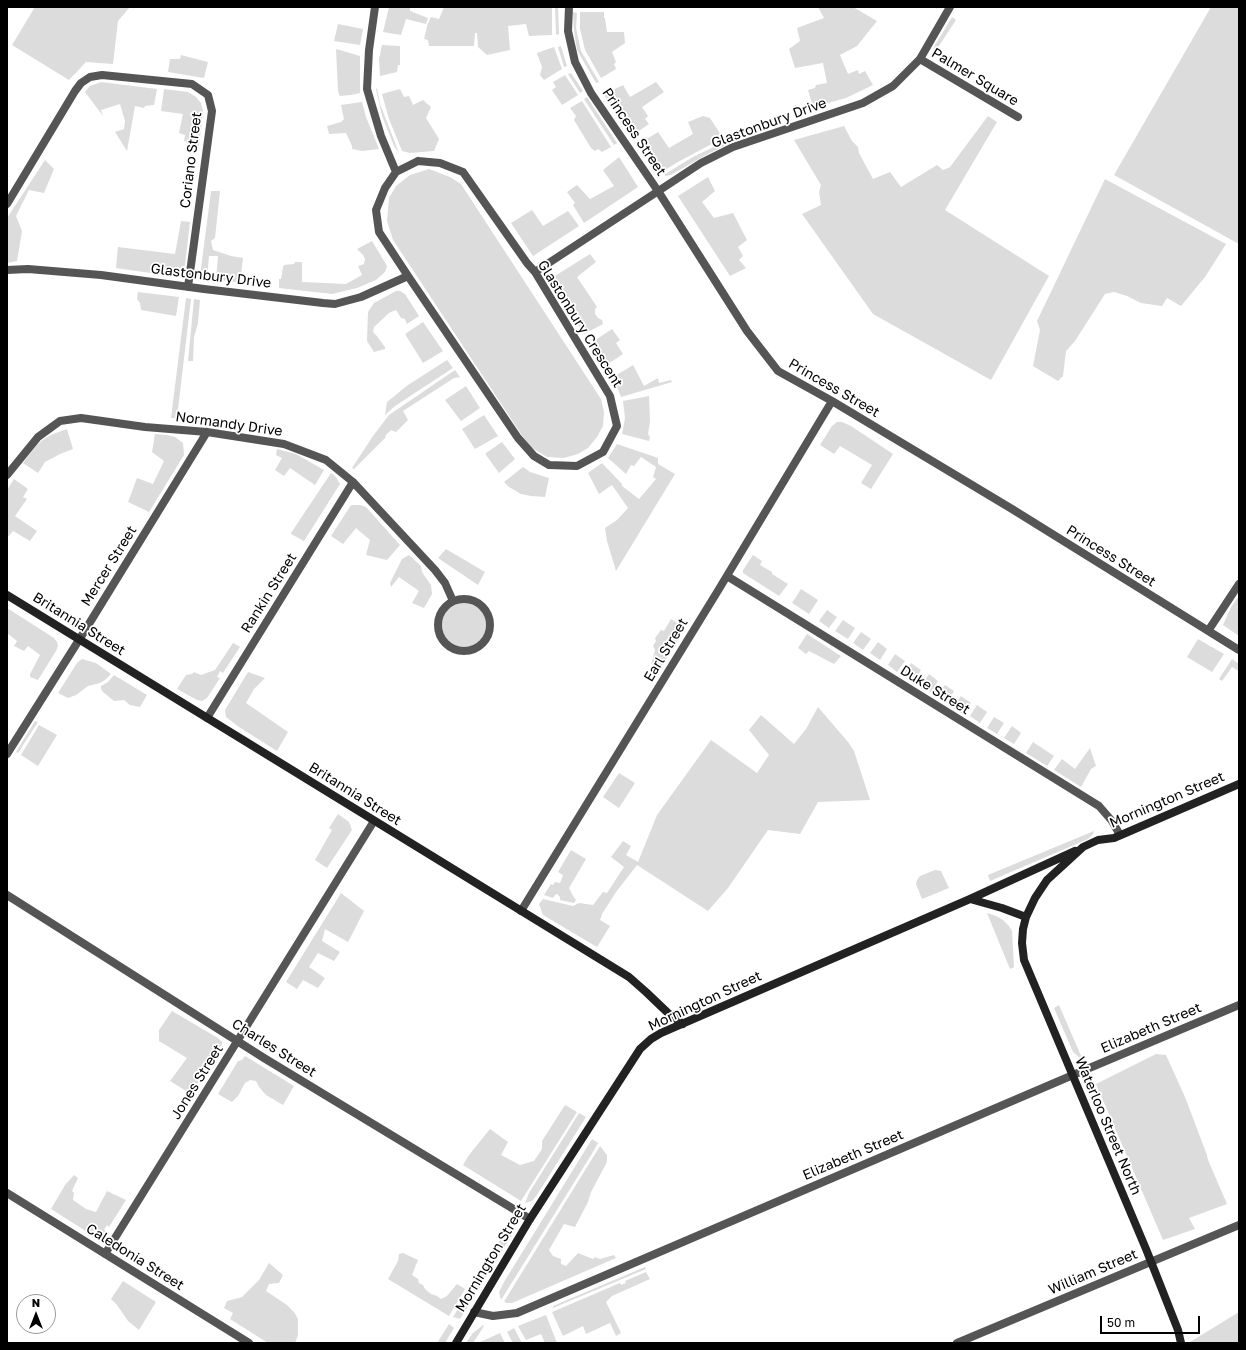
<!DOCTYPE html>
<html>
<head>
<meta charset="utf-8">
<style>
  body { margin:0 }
  #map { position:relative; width:1246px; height:1350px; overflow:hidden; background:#fff; font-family:"Golos Text",sans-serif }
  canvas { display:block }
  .frame { position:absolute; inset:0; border:8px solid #000; pointer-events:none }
  .north { position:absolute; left:16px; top:1294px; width:40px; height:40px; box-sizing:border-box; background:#fff; border:1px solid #999; border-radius:50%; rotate:0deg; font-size:11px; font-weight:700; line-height:16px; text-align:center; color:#000 }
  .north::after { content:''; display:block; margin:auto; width:14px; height:18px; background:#000; clip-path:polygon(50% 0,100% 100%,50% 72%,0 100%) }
  .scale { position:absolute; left:1100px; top:1316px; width:100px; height:18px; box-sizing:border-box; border:2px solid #000; border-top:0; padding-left:5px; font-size:12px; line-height:14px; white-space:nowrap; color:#000; -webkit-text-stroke:3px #fff; paint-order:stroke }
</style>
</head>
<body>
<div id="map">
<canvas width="1246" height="1350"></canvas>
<div class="frame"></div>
<div class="north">N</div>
<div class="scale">50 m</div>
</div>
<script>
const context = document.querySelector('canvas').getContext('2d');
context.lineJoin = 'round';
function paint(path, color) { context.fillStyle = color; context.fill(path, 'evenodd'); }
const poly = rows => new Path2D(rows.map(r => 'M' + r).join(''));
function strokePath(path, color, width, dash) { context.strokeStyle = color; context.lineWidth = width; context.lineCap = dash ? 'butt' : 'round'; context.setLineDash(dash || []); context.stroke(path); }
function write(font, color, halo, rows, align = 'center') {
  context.font = font + ' "Golos Text",sans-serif'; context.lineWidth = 3.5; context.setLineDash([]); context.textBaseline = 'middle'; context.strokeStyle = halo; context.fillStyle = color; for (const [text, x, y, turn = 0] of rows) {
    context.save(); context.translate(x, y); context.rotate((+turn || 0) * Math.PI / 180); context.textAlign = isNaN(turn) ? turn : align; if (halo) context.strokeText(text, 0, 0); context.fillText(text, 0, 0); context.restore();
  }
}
paint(poly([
  [35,7,130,7,118,21,113,64,86,62,69,80,12,45],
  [389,7,410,7,410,11,428,18,426,24,406,19,401,35,383,32],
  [444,7,552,7,552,35,529,36,526,24,508,26,510,50,487,55,478,47,477,33,475,33,474,46,429,46,428,40,424,39,428,23,431,17,439,19],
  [555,7,558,7,559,34,556,35],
  [818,7,853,7,877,21,857,46,840,55,848,74,858,70,859,74,865,71,873,85,846,98,813,107,808,90,815,88,816,85,827,83,823,63,795,68,789,49,800,41,797,28,824,18],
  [1211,7,1236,7,1239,9,1239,244,1114,175],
  [573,12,577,13,576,28,581,51,599,82,596,83,577,50,574,31],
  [580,12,604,12,604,18,605,18,607,32,624,32,625,43,612,52,616,62,614,64,616,69,601,78,585,50,580,29],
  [952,17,956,20,935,52,933,52,934,47],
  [338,24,363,29,360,45,334,41],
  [382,45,400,46,400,65,398,65,397,72,380,76,379,59],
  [561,46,567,66,564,67,558,47],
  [554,47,562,69,544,80,540,75,542,67,537,53],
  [336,49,360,56,360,93,351,95,340,96,338,91],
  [181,55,208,62,204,78,168,72,170,59,180,59],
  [571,73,583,91,580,93,568,74],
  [565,75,578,95,562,105,552,90,556,87,553,82],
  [101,82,157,89,154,105,145,106,144,108,135,106,127,151,115,132,124,129,125,121,120,104,101,110,103,116,85,92,90,86],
  [656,82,664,92,642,107,648,116,645,119,649,124,636,133,609,92,623,85,630,97],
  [377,88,380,104,399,153,394,146,382,116,376,89],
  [164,89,188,92,196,97,201,103,203,111,199,146,184,141,185,135,179,133,183,114,161,111],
  [400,89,404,97,409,96,413,105,423,100,431,107,426,118,439,139,434,151,410,153,402,151,389,119,382,94],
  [605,91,634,134,631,137,603,93],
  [587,97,617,143,614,145,584,99],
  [582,101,611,147,602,152,598,149,595,151,591,148,574,120,576,116,570,108],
  [362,102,366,117,379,149,362,151,352,149,352,146,346,133,329,134,327,126,341,122,344,119,341,105],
  [703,116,710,118,723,138,676,163,662,172,642,142,658,132,669,148,693,134,688,122],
  [988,116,997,122,945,210,1049,276,991,380,873,314,802,214,821,205,819,192,821,185,794,140,844,126,852,141,858,147,859,153,873,179,890,172,901,187,937,165,943,170,950,167],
  [724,142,724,146,704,156,671,175,665,176,665,174,693,157],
  [619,157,638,187,584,223,573,205,575,203,567,192,577,185,590,199,614,186,603,170],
  [45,160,54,169,44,193,29,190,16,216,22,231,17,261,7,263,7,218],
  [429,169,450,177,461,184,601,399,604,412,603,426,597,437,588,448,578,454,564,458,547,457,529,446,393,240,387,221,389,198,396,186,410,175],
  [708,177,715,191,702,202,714,218,733,213,747,240,738,247,743,256,739,260,746,268,730,276,678,196],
  [1105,179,1226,244,1205,277,1181,306,1167,298,1162,306,1141,303,1127,296,1114,292,1105,294,1075,341,1066,351,1063,376,1058,381,1033,366,1040,330,1037,321],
  [211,191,220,191,215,238,211,241,213,250,231,256,243,258,240,283,216,279,218,256,209,256,207,279,200,276],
  [532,210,543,226,568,211,579,226,533,256,511,223],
  [181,221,190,222,185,265,181,271,176,275,171,276,116,268,118,247,175,254],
  [372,241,387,266,385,272,376,280,357,288,332,294,279,288,279,279,281,279,283,267,284,265,294,264,295,262,302,262,302,282,346,284,362,275,358,266,364,264,365,259,363,255,357,249],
  [590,254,596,262,577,277,597,307,595,309,595,314,598,318,602,320,603,324,584,334,550,284,549,281,550,279],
  [396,291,400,291,405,294,419,316,407,324,405,319,401,318,396,310,389,313,374,327,373,332,376,335,385,347,385,349,374,352,367,341,368,312,374,303],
  [138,292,179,297,176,316,141,310,140,303,137,299],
  [186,298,191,299,177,418,171,418],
  [194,299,200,300,198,323,194,337,193,361,188,361],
  [423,322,443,351,423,363,405,334],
  [612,329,620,340,616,343,623,354,605,366,591,343],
  [447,360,453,368,395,406,385,415,387,402,408,385],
  [633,365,644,386,658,378,659,383,671,380,672,382,621,397,617,387,612,378],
  [455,370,460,377,454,378,403,411,408,420,396,432,391,430,385,436,386,437,354,469,352,468,373,436,389,415],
  [466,386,480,408,461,421,445,400],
  [649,396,650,422,648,434,650,437,649,441,622,434,625,418,623,401],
  [484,415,498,436,475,449,462,429],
  [837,422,842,422,851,426,893,454,871,489,861,483,872,465,840,446,834,454,820,445,832,426],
  [67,429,73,449,60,454,45,462,38,473,23,463,37,445,44,439,53,434],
  [155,434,167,435,175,437,183,443,184,455,149,512,128,502,137,478,153,484,164,461,152,452],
  [502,442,515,459,499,473,486,455,486,453],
  [617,444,658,458,658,464,675,474,616,571,607,541,605,528,617,520,628,508,612,485,599,494,588,473,602,463,622,484,622,486,639,499,656,479,653,477,656,467,641,457,634,466,631,465,626,474,608,458],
  [277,449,296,454,324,470,315,485,290,468,284,476,275,470,282,458,276,455],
  [523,467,530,472,549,478,545,497,531,496,521,494,509,487,504,482],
  [331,473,336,477,340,484,304,541,291,534,291,533],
  [14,479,28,489,23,497,27,499,15,516,37,531,30,541,13,531,7,538,7,490],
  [351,505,360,505,366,507,400,545,387,560,366,555,370,540,356,528,343,544,331,536],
  [446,549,485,572,478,585,438,558],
  [409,555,421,566,422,572,431,585,432,594,424,608,412,603,419,591,399,577,391,587,390,583,402,559],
  [753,555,762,561,760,565,772,572,772,574,788,584,779,596,743,573,743,570],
  [801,589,818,600,809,614,792,603],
  [1239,596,1239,636,1223,625,1231,607],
  '442 625a22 22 0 1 1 44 0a22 22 0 1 1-44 0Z',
  [7,608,54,638,57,642,58,646,56,651,38,680,30,677,30,674,40,655,28,646,24,651,14,646,17,641,7,633],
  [827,610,837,617,829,628,819,621],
  [671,619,685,628,660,669,651,664,655,650,653,646,656,641,655,638,661,630,664,631],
  [843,620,855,628,848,639,835,631],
  [861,632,871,639,863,650,853,643],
  [807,634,841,656,834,664,809,651,806,654,798,648],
  [1198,639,1224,654,1212,672,1187,657],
  [878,642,887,649,880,660,870,653],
  [233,643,240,647,223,673,220,671,217,677,220,678,207,698,202,701,197,700,177,689,186,675,192,674,194,672,201,675,215,670],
  [895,654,905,661,897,672,888,665],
  [82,659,96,663,111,674,105,680,100,683,88,686,76,695,68,698,58,693,77,663],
  [1232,659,1239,664,1239,671,1232,667,1222,681,1219,679],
  [911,663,921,670,914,681,904,674],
  [248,672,265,678,254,689,246,703,288,732,277,751,239,727,226,717,225,710],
  [929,674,938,681,931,692,921,686],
  [114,675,147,695,140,707,130,705,124,700,114,701,103,692,101,689,101,686,108,682],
  [945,685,954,691,947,703,937,696],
  [961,696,971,703,963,714,953,708],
  [977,705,987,712,980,723,970,716],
  [818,707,848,742,854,751,870,800,818,802,800,834,768,830,728,888,708,911,637,865,616,892,602,914,600,920,610,926,597,947,543,915,539,904,543,899,573,906,579,903,593,905,603,892,607,893,624,867,611,857,623,841,631,846,626,855,638,862,657,815,711,740,757,773,769,755,749,730,761,715,794,744,806,729],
  [994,717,1004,723,997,734,987,728],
  [35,721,38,722,18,753,16,752],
  [39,725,57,735,38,766,21,755],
  [1012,726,1021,733,1014,744,1004,738],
  [1033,742,1054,756,1047,766,1026,753],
  [1090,748,1096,766,1091,769,1081,787,1054,770,1062,759,1075,769],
  [619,773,635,783,619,808,603,797],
  [338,814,349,822,352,830,327,868,315,860,332,830,329,828],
  [1094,831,1093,834,1088,839,990,881,988,875],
  [571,850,586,859,569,888,573,896,576,900,574,903,560,900,560,897,557,894,555,895,553,898,544,895,551,884,553,885,555,882,560,883,563,875,558,872],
  [935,870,941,871,949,888,922,899,916,884,917,880,920,876],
  [341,893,364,911,348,942,325,929,322,941,340,952,334,961,318,953,309,967,325,978,318,988,303,980,297,989,286,982],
  [987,913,996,916,1003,920,1009,926,1012,931,1014,967,1010,969],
  [1059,1005,1082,1058,1081,1059,1073,1052,1054,1008],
  [172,1011,218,1038,222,1042,222,1044,191,1094,170,1081,187,1058,159,1041,159,1030],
  [1156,1054,1166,1055,1185,1097,1207,1155,1208,1160,1227,1204,1189,1218,1195,1229,1163,1240,1096,1084],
  [245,1056,294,1086,283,1105,266,1095,259,1087,256,1081,250,1080,245,1083,238,1096,232,1102,218,1094,238,1061,242,1060],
  [565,1105,577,1112,521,1201,463,1165,469,1155,490,1129,508,1142,501,1155,520,1165,534,1161,542,1149,542,1141],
  [579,1113,586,1117,537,1195,532,1201,525,1203,529,1193],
  [592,1139,598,1143,593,1152,501,1300,499,1292,504,1282],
  [600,1146,607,1155,607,1162,591,1192,588,1202,575,1227,564,1224,549,1250,553,1256,561,1259,561,1264,566,1266,578,1253,593,1259,595,1257,600,1259,614,1255,616,1258,512,1303,506,1303,504,1301,505,1300],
  [74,1175,78,1178,72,1191,74,1193,73,1200,86,1209,96,1212,107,1191,126,1200,109,1227,107,1225,104,1230,107,1231,101,1236,96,1236,92,1235,51,1209,65,1185],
  [510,1225,513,1227,512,1235,496,1261,489,1257],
  [403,1253,418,1260,412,1275,418,1279,419,1283,423,1285,425,1289,431,1294,437,1296,441,1299,447,1296,457,1284,465,1289,449,1316,388,1279,398,1261,399,1254],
  [269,1263,283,1275,279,1283,269,1284,266,1291,287,1305,294,1312,298,1319,298,1335,295,1343,268,1343,230,1319,233,1313,224,1308,227,1301,242,1297,259,1280],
  [486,1264,491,1268,479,1289,472,1286],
  [645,1267,646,1269,553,1308,553,1306],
  [646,1272,650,1279,612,1296,606,1302,621,1333,616,1336,610,1323,586,1334,583,1326,563,1336,552,1312,620,1283,621,1285,626,1283,625,1281],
  [123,1281,156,1302,139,1330,128,1321,117,1305,111,1299],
  [468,1292,474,1296,460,1319,453,1317],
  [1239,1312,1239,1343,1188,1343,1195,1339],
  [546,1315,557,1343,545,1343,541,1334,526,1340,518,1326],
  [449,1324,454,1328,445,1343,437,1343],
  [483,1325,484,1326,473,1343,466,1343,472,1334],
  [514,1328,522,1343,513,1343,507,1332],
  [500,1333,505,1343,478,1343]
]), '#dcdcdc');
strokePath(poly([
  [375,7,369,50,367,89,381,136,396,172],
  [569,7,568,31,575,62,591,93,658,191,747,331,778,371,832,401,1012,509,1239,650],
  [920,59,1018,117],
  [418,161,440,163,463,172,527,263,535,272,610,396,617,426,603,452,577,466,549,465,534,456,518,438,408,276,379,232,376,210,385,188,396,172,418,161],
  [7,204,75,91,81,83,90,77,102,75,192,84,208,95,212,111,188,287],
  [7,270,28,269,101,275,204,289,323,303,335,304,361,297,408,276],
  [535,272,701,163,733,147,863,103,893,86,920,59,950,7],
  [7,475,38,437,60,421,81,418,145,427,207,432,284,444,326,460,353,482,435,570,445,583,453,601],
  [727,576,1099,806,1112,821,1120,835],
  '438 625a26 26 0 1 1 52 0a26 26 0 1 1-52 0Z',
  [1208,631,1239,584],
  [207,718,353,482],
  [7,754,84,632,207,432],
  [7,895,264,1058,530,1219],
  [521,911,719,589,832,401],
  [7,1193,249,1343],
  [105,1254,374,821],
  [474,1312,493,1316,517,1313,1087,1069,1239,1005],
  [957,1343,1239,1225]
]), '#555', 8);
strokePath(poly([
  [7,595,629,977,646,992,668,1013,683,1024],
  [970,899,1075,851],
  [456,1343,530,1219,640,1049,651,1039,661,1033,970,899,1002,908,1026,917],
  [1181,1343,1178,1330,1146,1249,1024,960,1022,943,1023,929,1026,917,1035,898,1047,880,1083,847,1098,840,1114,838,1239,784]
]), '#222', 8);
write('14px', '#000', '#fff', [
  ["Palmer Square",975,77,31],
  ["Glastonbury Drive",769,123,-20],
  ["Princess Street",634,132,56],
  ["Coriano Street",191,160,-83],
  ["Glastonbury Drive",211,276,7],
  ["Glastonbury Crescent",580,324,58],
  ["Princess Street",834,388,30],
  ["Normandy Drive",229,424,8],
  ["Princess Street",1111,556,32],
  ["Mercer Street",109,566,-58],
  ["Rankin Street",269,593,-58],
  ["Britannia Street",79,624,32],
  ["Earl Street",666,650,-59],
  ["Duke Street",935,690,32],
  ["Britannia Street",355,794,32],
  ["Mornington Street",1167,800,-23],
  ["Mornington Street",705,1001,-25],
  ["Elizabeth Street",1151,1028,-23],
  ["Charles Street",274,1048,32],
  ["Jones Street",197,1082,-58],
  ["Waterloo Street North",1108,1126,67],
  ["Elizabeth Street",853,1155,-23],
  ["Caledonia Street",135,1257,32],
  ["Mornington Street",491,1258,-59],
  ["William Street",1093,1272,-23]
]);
</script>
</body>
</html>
